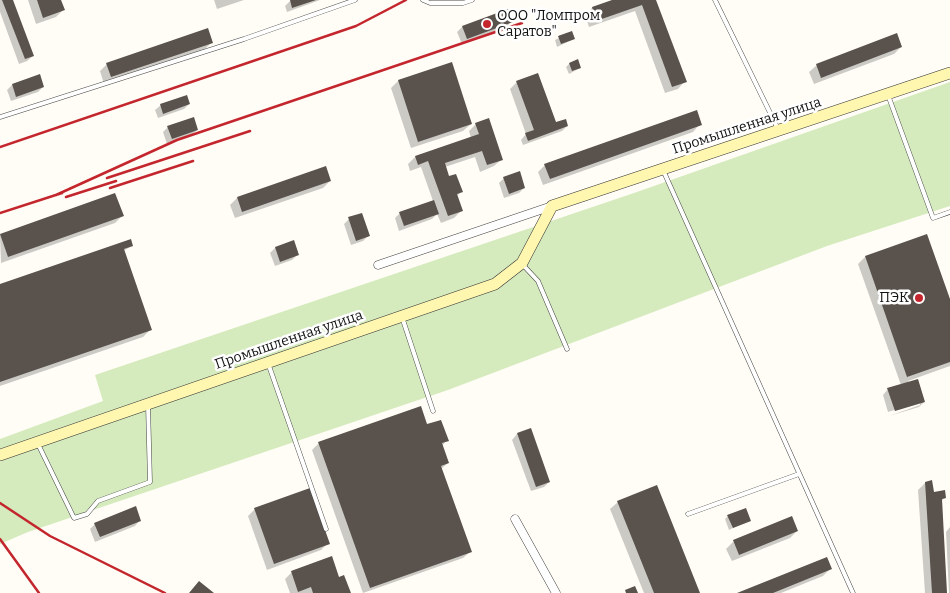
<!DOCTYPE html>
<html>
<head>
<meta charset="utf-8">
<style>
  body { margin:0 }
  canvas { display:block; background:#fffdf5 }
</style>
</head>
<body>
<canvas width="950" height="593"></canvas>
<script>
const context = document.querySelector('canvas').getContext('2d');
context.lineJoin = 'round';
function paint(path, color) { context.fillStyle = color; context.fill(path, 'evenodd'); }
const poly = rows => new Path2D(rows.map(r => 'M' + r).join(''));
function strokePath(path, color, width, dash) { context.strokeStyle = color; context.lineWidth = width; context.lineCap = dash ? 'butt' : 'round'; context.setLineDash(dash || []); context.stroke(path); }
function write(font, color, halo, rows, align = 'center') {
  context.font = font + ' Bitter,serif'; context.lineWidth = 5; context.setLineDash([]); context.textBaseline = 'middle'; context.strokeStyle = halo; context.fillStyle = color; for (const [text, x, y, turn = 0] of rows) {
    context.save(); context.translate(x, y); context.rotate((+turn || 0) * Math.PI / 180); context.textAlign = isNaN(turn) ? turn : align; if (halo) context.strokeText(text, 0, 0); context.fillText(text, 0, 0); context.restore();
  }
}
paint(poly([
  [950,82,950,206,827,246,448,390,28,532,0,544,0,439,103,401,95,375,634,193]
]), '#d5ebbd');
paint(poly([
  [0,0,12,0,33,56,27,61,19,64,0,12],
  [28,0,60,0,63,10,56,17,36,24],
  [214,0,244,0,217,9],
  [291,0,320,0,287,12,285,6],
  [616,0,655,0,685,81,678,89,665,93,635,11,589,27,585,15,592,8],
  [511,22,506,27,462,44,457,32,462,27],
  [571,32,574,39,557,47,555,40],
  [212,42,204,50,104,84,100,71,107,64],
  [901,47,894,54,814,84,809,72,817,65],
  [451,64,471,124,463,131,411,148,391,88,398,81],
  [569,64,580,68,569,74,566,67],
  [517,82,555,122,567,126,562,131,523,145,521,140,526,134,510,89],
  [12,85,43,87,38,92,11,101,7,90],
  [189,104,184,109,158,118,155,110,161,105],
  [476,124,502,159,494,166,480,172,475,157,445,167,449,178,461,192,456,197,461,211,454,218,441,223,437,214,432,219,399,231,395,218,400,213,433,201,421,167,410,171,408,164,415,157,471,138,469,131],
  [700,124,693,132,543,185,538,172,545,165],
  [168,127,197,130,192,135,167,144,163,132],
  [504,178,524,188,519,193,504,198,499,183],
  [330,181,323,188,235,218,230,205,237,198],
  [115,195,122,216,115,223,1,263,0,235],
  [349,219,368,236,363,241,351,245,344,224],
  [293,242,298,254,292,260,275,266,270,253,275,248],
  [132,246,123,251,150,330,143,337,0,386,0,286],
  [865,257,950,303,950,366,908,381,924,402,919,407,889,416,920,405,920,402,888,412,883,395,888,389,901,385,858,264],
  [427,426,447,440,442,446,448,463,441,469,471,551,463,558,363,593,312,450,319,443],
  [530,430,549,482,544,487,531,491,512,440,517,434],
  [925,483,933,493,945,498,941,501,945,593,925,593,918,490],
  [618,502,699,593,644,593,610,509],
  [255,509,328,543,321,550,267,570,248,516],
  [728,516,749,520,729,530,725,519],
  [792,518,797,531,790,538,732,561,726,549,734,541],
  [140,520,135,526,95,542,90,529,95,524],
  [950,527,950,593,949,593,946,532],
  [830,569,823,576,781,593,741,593],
  [292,572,338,578,349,593,290,593,285,579]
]), '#0003');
paint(poly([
  [2,0,13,0,34,56,25,59],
  [37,0,61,0,65,10,43,18],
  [290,0,316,0,292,8],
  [612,0,656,0,687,82,672,87,642,5,596,21,592,7],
  [508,9,513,22,467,39,462,26],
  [208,28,213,43,111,77,106,63],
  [572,31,575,39,561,44,558,36],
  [897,33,902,47,821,78,816,64],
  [578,59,581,68,572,71,569,63],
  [452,62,472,124,418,142,398,80],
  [538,73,556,122,566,119,568,126,528,141,525,133,534,130,516,81],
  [40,74,44,87,16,97,12,84],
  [187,95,190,104,163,114,160,104],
  [697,110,702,125,550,179,544,164],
  [194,117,198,130,172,139,167,126],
  [489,118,503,160,487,165,482,151,445,163,449,176,456,174,463,192,457,194,463,211,448,216,428,161,418,165,415,156,479,134,475,123],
  [326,166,331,181,242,212,237,197],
  [520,171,525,188,509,194,503,177],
  [115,193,124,216,8,257,0,234],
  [434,200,439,214,404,226,399,212],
  [362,213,370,236,356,241,348,217],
  [927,234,950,299,950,362,907,377,865,256],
  [131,239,133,246,124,249,152,330,0,382,0,284],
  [294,240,299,255,280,262,275,247],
  [918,379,925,402,895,411,887,388],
  [421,406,427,424,441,420,449,441,442,443,449,463,441,466,472,552,370,588,318,442],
  [531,428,550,482,536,487,517,433],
  [932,480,934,492,945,490,946,498,942,499,947,593,932,593,925,482],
  [657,485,700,593,654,593,617,501],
  [310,488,330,544,274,564,254,508],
  [136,506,141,521,100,537,94,523],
  [746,508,751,521,733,528,727,515],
  [792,516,798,531,739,555,733,540],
  [332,556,339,577,344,575,351,593,313,593,311,587,298,592,291,571],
  [827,557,832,569,773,593,737,593],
  [199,581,214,593,189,593],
  [635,586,638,593,626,593,625,590]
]), '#5a524d');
const lane = poly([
  [423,0,430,3,463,3,472,0],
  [715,0,778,129],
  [888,95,933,218,950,212],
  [0,117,244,39,355,0],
  [663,170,853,593],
  [523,265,538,281,567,349],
  [402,317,433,411],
  [268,363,326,529],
  [38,444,74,518,87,514,98,501,150,482,148,405],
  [688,514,799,474]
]);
const street = poly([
  [378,265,552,206],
  [515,519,556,593]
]);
const secondary = poly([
  [0,455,495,284,522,263,552,206,950,73]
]);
strokePath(lane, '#444', 5);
strokePath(street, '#444', 9);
strokePath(secondary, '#333', 12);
strokePath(lane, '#fff', 4);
strokePath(street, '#fff', 8);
strokePath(secondary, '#fff6b0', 11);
strokePath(poly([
  [0,147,356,26,406,0],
  [107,178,250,131],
  [110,188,193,161],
  [56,195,177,140,522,23],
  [66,197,116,181],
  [0,213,62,193],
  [0,503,50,536,165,593],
  [0,539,39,593]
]), '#c4262e', 2.5);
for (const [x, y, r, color] of [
  [487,24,5,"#c4262e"],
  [919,298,5,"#c4262e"]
]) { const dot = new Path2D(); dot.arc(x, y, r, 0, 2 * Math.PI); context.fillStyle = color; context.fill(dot); strokePath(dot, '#fff', 2); }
write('14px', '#111', '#fff', [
  ["ООО \"Ломпром",497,16],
  ["Саратов\"",497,32],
  ["ПЭК",909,298,"right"]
], 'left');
write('14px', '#111', '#fff', [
  ["Промышленная улица",747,126,-18],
  ["Промышленная улица",289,340,-19]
]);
</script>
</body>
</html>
